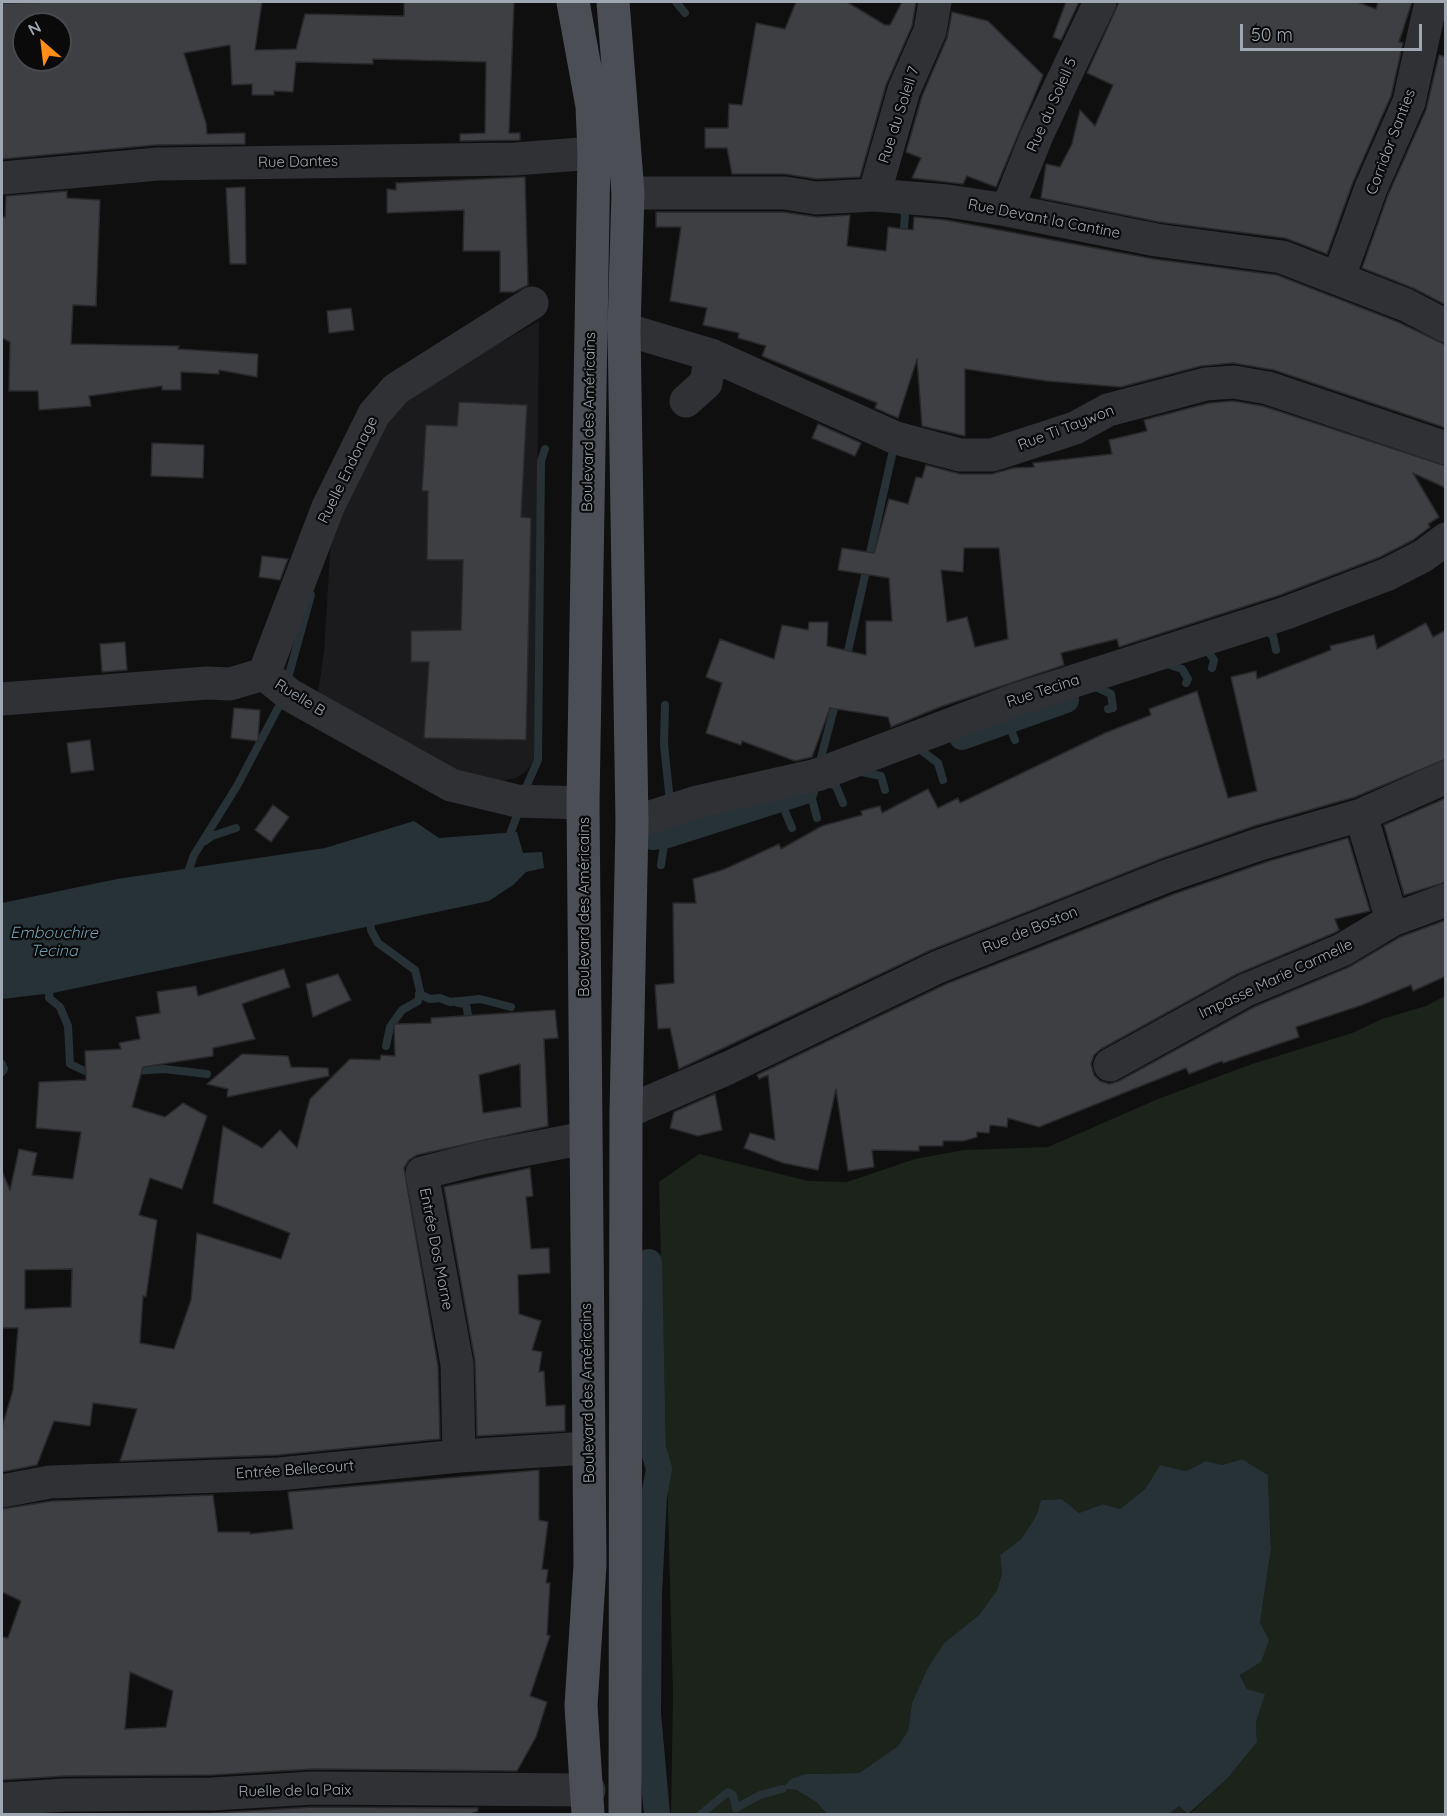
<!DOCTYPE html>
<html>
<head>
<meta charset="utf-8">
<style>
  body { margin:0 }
  #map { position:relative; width:1447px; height:1816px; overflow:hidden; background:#0f0f10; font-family:Quicksand,sans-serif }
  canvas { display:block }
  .frame { position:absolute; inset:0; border:3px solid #9fa8b2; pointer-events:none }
  .north { position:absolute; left:12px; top:12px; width:60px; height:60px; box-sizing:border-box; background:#0a0a0b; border:2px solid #46494e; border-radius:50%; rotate:332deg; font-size:16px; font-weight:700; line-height:24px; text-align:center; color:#9fa8b2 }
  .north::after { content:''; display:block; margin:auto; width:21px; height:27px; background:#fe8c19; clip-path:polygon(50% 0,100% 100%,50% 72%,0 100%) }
  .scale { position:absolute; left:1240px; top:24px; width:182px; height:27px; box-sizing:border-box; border:3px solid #9fa8b2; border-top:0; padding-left:8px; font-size:18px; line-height:21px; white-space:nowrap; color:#9fa8b2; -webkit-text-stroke:4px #0a0a0b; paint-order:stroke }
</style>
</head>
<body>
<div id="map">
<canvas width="1447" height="1816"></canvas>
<div class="frame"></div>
<div class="north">N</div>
<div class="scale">50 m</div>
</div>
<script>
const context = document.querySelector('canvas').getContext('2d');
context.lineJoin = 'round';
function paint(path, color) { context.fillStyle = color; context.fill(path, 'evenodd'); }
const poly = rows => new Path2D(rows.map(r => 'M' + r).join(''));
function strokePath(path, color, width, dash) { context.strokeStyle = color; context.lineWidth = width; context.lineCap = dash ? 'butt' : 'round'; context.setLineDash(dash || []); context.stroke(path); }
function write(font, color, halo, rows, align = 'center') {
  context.font = font + ' Quicksand,sans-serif'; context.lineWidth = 4.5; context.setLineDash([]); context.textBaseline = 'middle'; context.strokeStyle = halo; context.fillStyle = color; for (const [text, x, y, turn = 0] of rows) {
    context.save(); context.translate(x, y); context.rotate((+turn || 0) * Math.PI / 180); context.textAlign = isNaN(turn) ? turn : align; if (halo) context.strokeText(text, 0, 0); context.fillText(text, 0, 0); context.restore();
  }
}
paint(poly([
  [539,321,535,753,533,763,525,772,516,778,502,781,465,776,317,699,324,652,332,521,365,456,404,397]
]), '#1b1b1d');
paint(poly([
  [1445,996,1445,1814,1169,1814,1179,1806,1189,1814,1227,1779,1257,1742,1256,1722,1264,1695,1247,1689,1240,1674,1260,1662,1260,1623,1271,1549,1268,1475,1242,1459,1222,1465,1206,1461,1186,1471,1160,1465,1145,1489,1120,1509,1103,1504,1079,1513,1062,1499,1041,1500,1036,1516,1021,1539,1000,1555,1002,1573,997,1590,979,1615,944,1643,912,1703,908,1732,898,1746,859,1773,806,1774,783,1789,795,1790,816,1802,827,1814,671,1814,673,1695,659,1182,699,1154,808,1181,847,1182,915,1159,964,1150,1048,1147,1158,1099,1252,1064,1352,1033,1382,1019,1426,1006]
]), '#1b231b');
paint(poly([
  [414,821,439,838,517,832,523,853,542,852,544,868,526,872,513,885,489,901,53,993,2,999,2,903,117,879,325,848],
  [1242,1459,1268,1475,1271,1549,1260,1623,1269,1640,1261,1662,1240,1675,1247,1689,1265,1694,1256,1722,1257,1742,1227,1779,1188,1814,1179,1806,1169,1814,827,1814,816,1802,796,1790,782,1789,791,1779,806,1774,859,1773,898,1746,908,1731,912,1703,928,1668,944,1643,979,1615,997,1590,1002,1573,1000,1555,1021,1539,1036,1516,1041,1500,1062,1499,1079,1513,1103,1504,1120,1509,1145,1489,1160,1465,1186,1471,1206,1461,1222,1465]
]), '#273236');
strokePath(poly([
  [676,2,685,13],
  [902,207,905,215,903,239],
  [1266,630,1273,636,1276,650],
  [1207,650,1214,660,1212,668],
  [846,660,894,446],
  [1167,664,1182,669,1188,679,1186,683],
  [288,678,311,595],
  [1098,688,1111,694,1113,708,1108,709],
  [665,705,664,744,670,802],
  [999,724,1011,730,1015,740],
  [922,751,938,763,943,780],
  [819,765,836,701],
  [862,772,881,776,885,790],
  [829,783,836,786,843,803],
  [527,785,538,760,541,461,545,449],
  [805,791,812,799,817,818],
  [775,801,784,809,792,828],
  [509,837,519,810],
  [205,841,212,836,236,828],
  [661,865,668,819],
  [187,875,194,855,237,786,278,708],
  [370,917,371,930,378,943,415,970,420,991,418,1001,402,1010,390,1027,386,1046],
  [50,983,49,998,60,1007,68,1026,70,1064,85,1071,95,1071],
  [419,994,430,999,440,998,450,1002,480,999,511,1007],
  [458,1003,466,1004,470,1026],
  [2,1064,4,1069,2,1072],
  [134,1071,164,1069,207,1074],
  [701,1814,728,1792,733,1795,736,1808,760,1795,782,1789]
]), '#273236', 8);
strokePath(poly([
  [962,737,1066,700],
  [652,837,667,835,805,791],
  [649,1262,653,1448,659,1469,654,1496,649,1593,648,1714,657,1814]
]), '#273236', 26);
const building = poly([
  [52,2,262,2,255,50,296,49,305,14,404,16,404,2,514,2,509,133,520,133,520,140,460,141,460,134,485,133,486,62,373,59,373,64,296,62,293,92,274,91,274,95,252,95,252,84,232,85,230,45,184,53,206,123,207,134,245,133,245,144,156,145,2,159,2,3,52,2],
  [24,24,60,24,60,60,24,60,24,24],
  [796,2,847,2,885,25,890,25,902,2,916,2,912,26,886,85,860,177,817,179,785,174,732,174,727,148,705,148,705,128,728,128,729,104,742,105,756,23,785,29,796,2],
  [1066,2,1079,2,1061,40,1053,37,1066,2],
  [1119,2,1357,2,1376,9,1378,2,1412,2,1399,42,1403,43,1391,96,1353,182,1327,254,1285,238,1159,222,1041,198,1046,164,1060,167,1072,144,1080,110,1095,126,1113,85,1087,73,1119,2],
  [952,12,988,21,1043,75,996,187,967,176,963,184,912,178,921,158,906,152,922,96,947,38,952,12],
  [1439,55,1446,57,1446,305,1413,288,1362,268,1388,195,1426,110,1439,55],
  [525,177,528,285,514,292,500,292,500,251,463,251,464,210,387,213,387,189,396,190,396,183,525,177],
  [245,187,246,264,230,264,226,188,245,187],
  [67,191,67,198,100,200,96,306,73,305,71,344,179,346,178,349,258,354,257,377,219,370,219,374,181,372,181,390,162,390,162,386,89,396,91,406,39,410,38,391,9,391,10,342,2,338,2,217,5,217,6,196,67,191],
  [656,212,783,212,817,217,850,215,847,246,886,251,888,227,913,230,914,217,946,220,1154,259,1277,275,1398,322,1446,345,1446,428,1274,370,1233,363,1201,366,1121,387,1046,381,965,369,965,436,922,426,917,359,898,418,875,408,877,403,762,356,766,346,738,338,739,333,703,325,707,308,670,301,681,227,656,227,656,212],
  [351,308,354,330,329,333,327,311,351,308],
  [1233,401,1263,406,1446,466,1446,488,1413,473,1439,517,1428,524,1430,527,1413,540,1380,557,1280,595,1119,647,1117,639,1061,653,1064,665,940,707,891,727,888,717,830,708,812,757,795,761,742,741,741,745,706,733,722,683,706,677,720,639,774,659,782,625,808,630,809,622,828,622,827,646,866,655,866,621,892,621,889,578,838,570,842,548,874,553,889,499,908,504,916,477,922,478,926,465,960,474,992,474,1013,468,1034,467,1033,463,1112,454,1109,440,1147,431,1144,420,1209,403,1233,401],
  [964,548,999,548,1008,639,975,647,967,617,947,622,941,570,963,572,964,548],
  [459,402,527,405,521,517,531,518,526,740,424,738,429,662,411,662,411,631,461,630,463,560,427,560,428,491,422,491,426,425,457,426,459,402],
  [818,424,861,443,855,456,812,438,818,424],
  [152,443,204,445,203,478,151,476,152,443],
  [262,556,288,559,280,580,259,577,262,556],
  [1426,623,1433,637,1446,630,1446,759,1355,797,1254,826,1160,859,931,950,679,1069,670,1028,658,1029,655,985,674,983,673,903,696,903,693,879,725,869,779,844,781,849,822,826,862,815,861,811,880,806,882,813,928,789,938,808,958,798,960,803,1105,733,1151,715,1149,709,1197,691,1228,798,1257,791,1231,677,1256,671,1257,679,1331,650,1330,646,1374,635,1377,649,1426,623],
  [125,642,127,670,102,672,100,644,125,642],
  [234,708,260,710,258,741,231,738,234,708],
  [90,740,94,770,71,773,67,743,90,740],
  [1446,798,1446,882,1404,895,1384,825,1446,798],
  [273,805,289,817,271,842,255,830,273,805],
  [1348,838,1370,911,1335,919,1339,930,1334,933,1237,974,1101,1049,1094,1055,1091,1064,1094,1075,1100,1081,1109,1084,1119,1081,1254,1007,1349,967,1400,937,1446,920,1446,976,1413,991,1411,985,1362,1005,1296,1027,1299,1037,1223,1063,1222,1061,1189,1074,1186,1068,1039,1127,1008,1118,1007,1127,990,1125,989,1133,977,1132,977,1137,963,1141,943,1141,943,1146,919,1146,919,1151,872,1150,874,1167,848,1171,836,1089,818,1170,783,1163,744,1148,750,1133,775,1140,768,1075,759,1079,757,1075,946,984,1174,894,1266,862,1348,838],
  [284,969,290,987,242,1004,255,1039,213,1048,213,1056,143,1067,132,1107,165,1117,183,1103,207,1116,182,1189,150,1178,139,1215,157,1220,146,1297,143,1296,140,1343,174,1349,191,1300,197,1233,281,1259,290,1233,213,1203,223,1126,262,1148,280,1130,297,1148,310,1099,350,1059,380,1060,381,1055,395,1056,394,1024,431,1023,431,1018,555,1010,558,1038,544,1039,548,1126,417,1155,409,1160,404,1168,438,1366,440,1439,278,1455,120,1461,137,1409,93,1403,90,1426,54,1421,37,1465,2,1472,2,1427,13,1390,18,1328,2,1328,2,1171,10,1190,19,1149,37,1153,32,1175,73,1179,81,1132,36,1128,39,1082,86,1080,85,1051,121,1049,119,1043,140,1039,136,1017,160,1013,157,992,196,986,198,996,284,969],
  [520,1064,521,1107,483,1113,479,1075,520,1064],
  [72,1269,71,1307,25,1309,25,1270,72,1269],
  [338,974,351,1000,313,1017,306,984,338,974],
  [242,1054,288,1056,291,1067,328,1068,329,1076,227,1097,228,1089,207,1084,242,1054],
  [715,1094,722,1130,698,1136,670,1128,674,1112,715,1094],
  [530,1168,533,1196,526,1197,531,1249,549,1248,550,1273,518,1275,519,1314,541,1321,532,1350,542,1352,539,1372,544,1371,546,1406,565,1405,565,1431,477,1436,475,1361,444,1187,530,1168],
  [539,1470,539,1520,548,1522,542,1569,548,1570,546,1583,550,1583,547,1635,550,1636,530,1696,547,1702,536,1737,517,1771,313,1769,212,1775,65,1776,2,1780,2,1637,8,1638,21,1601,2,1592,2,1509,52,1501,213,1495,218,1532,250,1532,250,1534,293,1529,288,1492,539,1470],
  [130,1672,173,1691,166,1727,125,1729,130,1672],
  [314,1807,478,1808,478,1811,468,1815,54,1815,213,1813,314,1807]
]);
paint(building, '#3e3f43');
strokePath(building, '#29292c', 1.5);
strokePath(poly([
  [2,178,158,164,515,159,594,153],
  [628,193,785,193,816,198,874,195,948,201,1007,210,1156,240,1282,257,1406,305,1446,326],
  [874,195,904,90,930,31,935,2],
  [1007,210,1037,135,1100,2],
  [1338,279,1371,188,1409,102,1431,2],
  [624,329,711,355,896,438,960,455,992,455,1075,428,1108,410,1206,384,1234,382,1268,388,1446,448],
  [686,401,706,383,711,355],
  [264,674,328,507,374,414,396,389,532,303],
  [2,699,207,683,230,684,264,674,290,695,451,785,517,801,583,803],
  [1361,815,1392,920],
  [632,823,697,802,817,775,1015,700,1286,613,1388,574,1423,556,1446,539],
  [1110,1065,1246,990,1342,950,1392,920,1446,900],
  [626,1112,728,1068,938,967,1167,876,1260,844,1361,815,1446,777],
  [459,1456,457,1364,422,1173,481,1158,585,1138],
  [2,1491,50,1482,279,1474,459,1456,588,1448],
  [2,1799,65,1795,213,1794,313,1788,589,1790]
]), '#2f3135', 33);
strokePath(poly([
  [573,2,592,106,594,153,583,803,590,1565,581,1706,588,1814],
  [613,2,628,193,624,329,632,823,626,1112,625,1814]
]), '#4b4f55', 33);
write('15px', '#9fa8b2', '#0a0a0b', [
  ["Rue du Soleil 5",1052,105,-66],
  ["Rue du Soleil 7",899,115,-72],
  ["Corridor Santies",1391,142,-69],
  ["Rue Dantes",298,162,-1],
  ["Rue Devant la Cantine",1044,219,11],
  ["Boulevard des Américains",589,422,-89],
  ["Rue Ti Taywon",1066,428,-21],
  ["Ruelle Endonage",348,470,-64],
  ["Rue Tecina",1043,691,-18],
  ["Ruelle B",300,698,32],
  ["Boulevard des Américains",584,907,-90],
  ["Rue de Boston",1030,930,-22],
  ["Impasse Marie Carmelle",1276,979,-25],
  ["Entrée Dos Morne",436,1249,79],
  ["Boulevard des Américains",588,1393,-91],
  ["Entrée Bellecourt",295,1470,-4],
  ["Ruelle de la Paix",295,1791,-1]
]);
write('italic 16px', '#729eb1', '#0a0a0b', [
  ["Embouchire",54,933],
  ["Tecina",54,951]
]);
</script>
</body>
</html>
